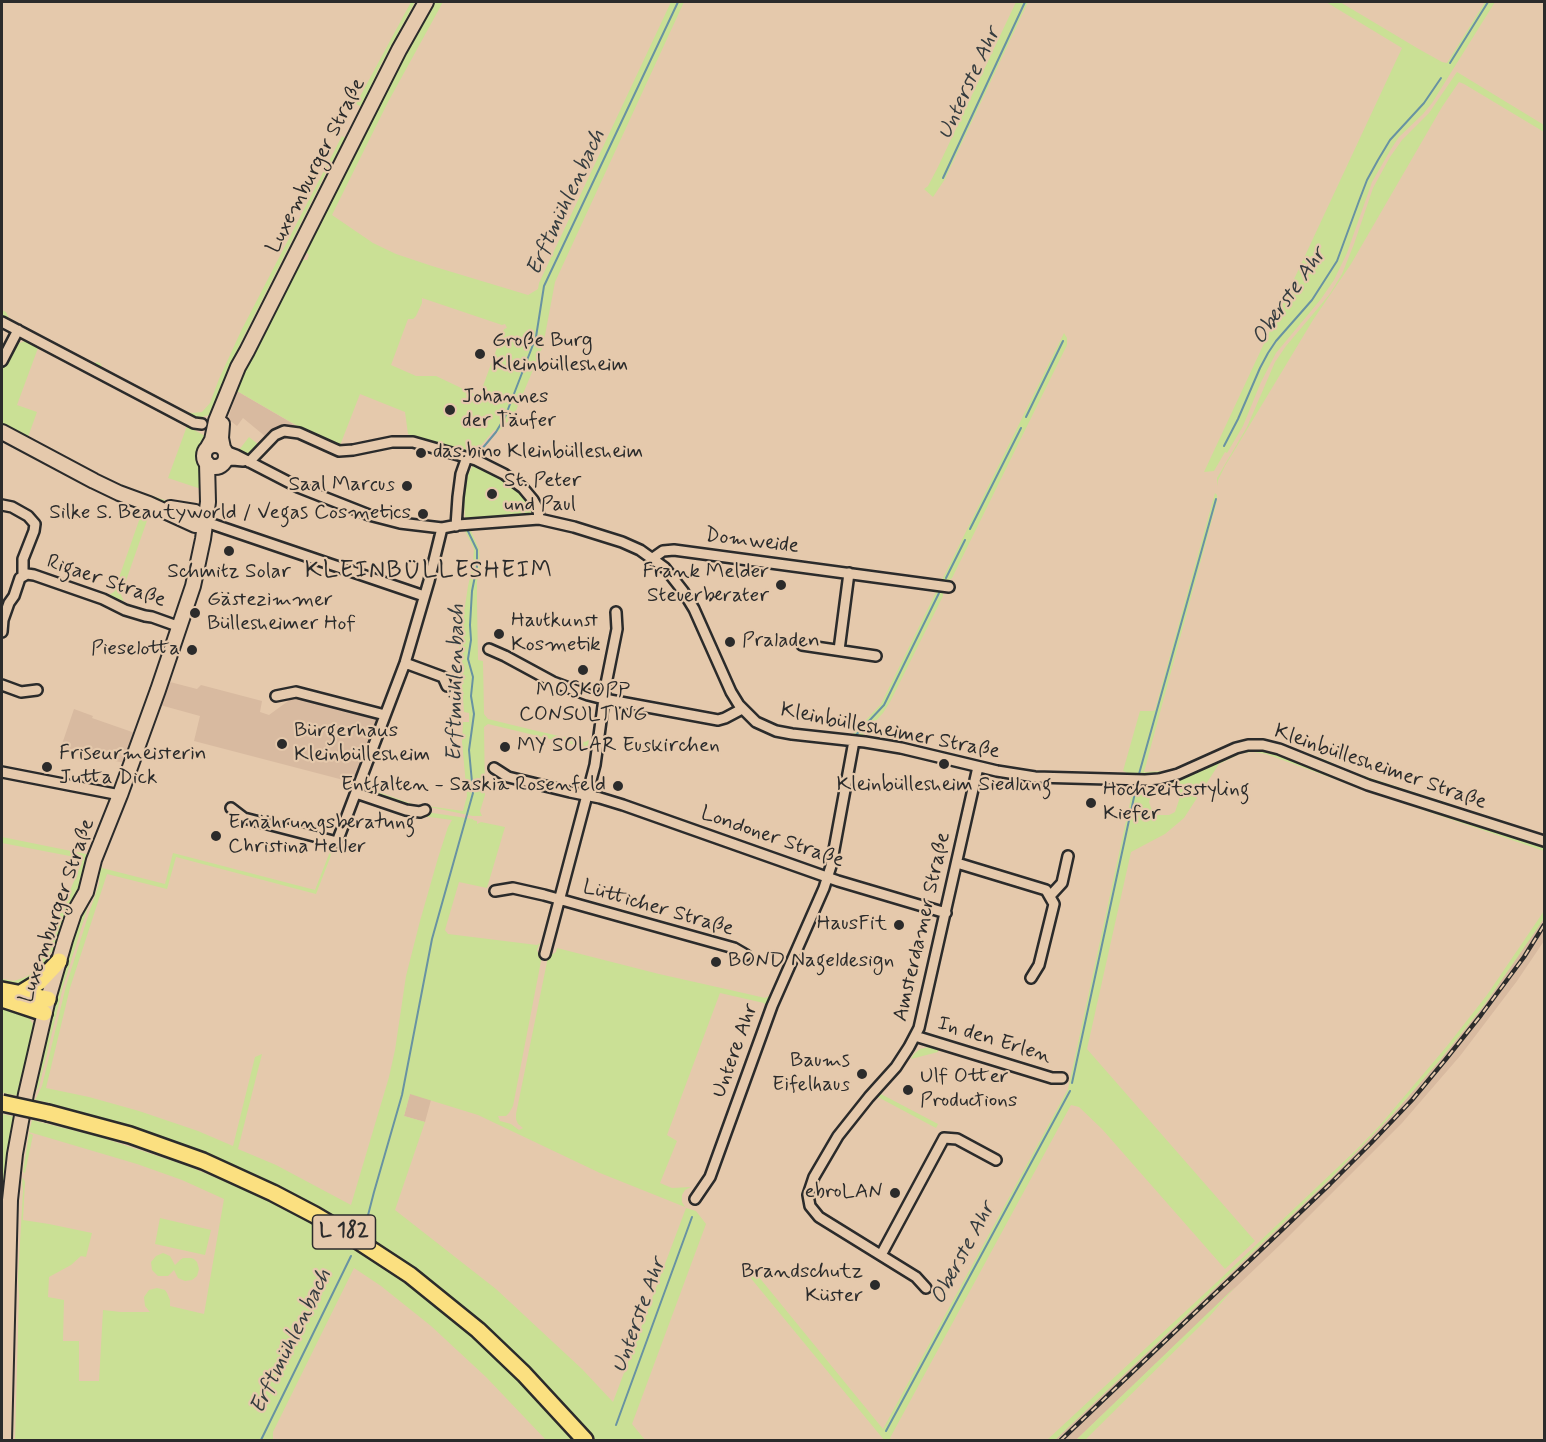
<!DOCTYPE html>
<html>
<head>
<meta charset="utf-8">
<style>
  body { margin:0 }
  #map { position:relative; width:1546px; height:1442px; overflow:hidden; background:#e5c9ac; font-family:Mynerve,sans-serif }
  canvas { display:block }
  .frame { position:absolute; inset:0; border:3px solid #2b2b2b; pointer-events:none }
</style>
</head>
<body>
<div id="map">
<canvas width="1546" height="1442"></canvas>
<div class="frame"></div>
</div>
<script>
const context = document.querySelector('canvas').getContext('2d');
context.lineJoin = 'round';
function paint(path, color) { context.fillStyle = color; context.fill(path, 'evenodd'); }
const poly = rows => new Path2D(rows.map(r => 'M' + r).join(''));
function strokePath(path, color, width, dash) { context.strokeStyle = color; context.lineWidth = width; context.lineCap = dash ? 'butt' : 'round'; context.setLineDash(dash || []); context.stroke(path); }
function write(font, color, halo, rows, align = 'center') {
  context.font = font + ' Mynerve,sans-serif'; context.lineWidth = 4.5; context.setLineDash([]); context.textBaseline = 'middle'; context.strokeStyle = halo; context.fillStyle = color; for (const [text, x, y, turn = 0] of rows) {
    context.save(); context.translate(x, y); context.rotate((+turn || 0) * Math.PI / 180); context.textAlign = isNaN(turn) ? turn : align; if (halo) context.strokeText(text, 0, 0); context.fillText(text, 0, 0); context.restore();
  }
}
paint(poly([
  [237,391,309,433,296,427,282,426,275,429,266,437,243,418,237,426,228,419],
  [170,682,197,689,201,685,262,701,260,712,269,715,295,696,376,716,378,720,355,783,194,741,200,716,160,705],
  [74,709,93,716,92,718,135,733,125,763,60,750],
  [1544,918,1544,941,1517,981,1460,1056,1402,1123,1283,1242,1076,1440,1055,1440,1332,1177,1394,1113,1440,1060,1485,1004],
  [410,1093,431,1100,425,1122,404,1116]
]), '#d8baa0');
paint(poly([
  [411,2,415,2,378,70,362,107,356,104],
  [431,2,443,2,388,102,332,215,373,243,396,254,432,266,528,295,538,289,539,283,671,2,684,2,555,282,543,346,512,420,510,419,498,432,494,430,474,454,435,442,419,439,408,434,405,412,360,394,339,448,332,446,237,391,250,360,299,264,301,260,307,260,308,258,309,255,305,251,316,230,319,228,324,218,326,210,330,201,328,200],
  [422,298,502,325,505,324,507,328,504,329,480,394,481,397,477,398,476,395,436,376,416,376,391,365,408,319,413,319,416,316,422,303],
  [1016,2,1028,2,945,179,933,197,924,189,928,186,937,169],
  [1326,2,1340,2,1417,48,1442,62,1447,63,1485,2,1495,2,1432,103,1423,114,1399,137,1391,149,1372,182,1347,253,1334,280,1321,299,1276,353,1261,382,1243,426,1227,453,1225,452,1214,471,1204,472,1402,48],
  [1457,72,1544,125,1544,132,1464,84,1459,82,1442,107,1351,264,1313,320,1225,466,1218,480,1217,486,1217,478,1247,427,1275,362,1286,346,1329,295,1342,274,1354,244,1373,188,1390,157,1402,140,1429,113],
  [342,136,345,138,342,145,329,167,239,346,213,414,198,418,186,415,2,318,2,310,6,312,9,318,35,334,93,364,97,362,101,364,102,369,150,394,187,412,192,413,202,412,210,403,219,379,241,331],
  [1064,333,1067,338,1067,345,1033,414,952,578,947,582,941,582],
  [25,341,30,341,40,347,38,348,17,405,37,412,28,437,100,476,140,492,180,505,173,506,132,494,2,427,2,370,13,348,17,344],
  [187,426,207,437,200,447,197,455,202,471,201,489,168,478],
  [2,436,150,512,121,595,124,601,107,596,114,592,143,509,119,501,102,493,2,439],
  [249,437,259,445,247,454,239,450],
  [473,465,496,475,518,490,533,507,530,514,465,520,464,498,468,475],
  [1215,493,1217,495,1217,501,1144,772,1165,771,1179,767,1241,740,1252,738,1267,739,1328,761,1341,768,1358,774,1520,827,1516,829,1370,782,1279,745,1235,744,1181,768,1163,774,1148,776,1112,775,1112,773,1127,774,1126,772,1123,771,1140,711,1153,711,1155,710],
  [464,529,470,529,479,549,480,569,477,582,477,602,478,660,483,661,484,714,488,719,537,731,585,742,589,740,587,751,584,747,488,724,484,727,485,795,480,811,482,816,473,816,420,805,463,811,467,796,462,742,463,722,469,722,469,713,464,712,459,646,468,586,473,565,474,549],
  [938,588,943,591,943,596,890,702,883,713,863,735,860,738,850,737,881,704],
  [1247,749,1271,751,1544,845,1544,851,1368,791,1266,754,1253,752,1242,753,1219,764,1184,818,1165,834,1131,852,1087,1049,1255,1241,1225,1269,1102,1129,1079,1107,1071,1105,890,1438,892,1440,884,1440,740,1265,745,1260,883,1429,1068,1089,1134,784,1146,784,1151,786,1152,792,1149,802,1151,808,1158,815,1169,815,1175,812,1179,800,1179,796,1171,786,1170,783,1172,780,1232,753],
  [364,787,415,805,413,807,405,807,363,791],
  [107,799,111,803,89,864,80,880,79,884,81,887,62,934,52,952,51,952,42,969,30,983,18,986,2,984,2,979,14,981,26,977,32,973,37,966,43,955,82,862,80,858,2,843,2,837,91,855,110,805],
  [426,812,473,819,473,820,477,821,477,824,481,822,505,827,487,888,459,882,445,930,448,934,537,945,540,943,537,950,539,955,542,956,513,1106,509,1113,506,1116,498,1116,500,1121,511,1124,519,1130,523,1128,518,1124,516,1119,516,1114,548,957,556,952,557,948,659,974,748,994,765,998,771,995,766,1007,764,1003,720,993,667,1135,677,1141,660,1183,672,1188,691,1187,685,1190,682,1195,682,1202,685,1207,600,1173,478,1115,410,1094,404,1116,425,1122,395,1210,496,1289,582,1369,613,1402,686,1208,696,1211,706,1224,632,1424,645,1440,593,1440,551,1391,515,1354,455,1301,410,1267,367,1237,321,1210,274,1184,187,1147,145,1132,100,1118,49,1106,50,1103,35,1100,42,1086,66,986,90,910,99,884,100,866,102,866,102,868,165,884,173,853,315,890,333,844,330,858,316,894,176,857,167,889,107,874,70,988,46,1088,89,1097,139,1111,198,1131,233,1146,255,1057,262,1054,238,1149,276,1165,351,1205,389,1077,395,1050,406,976,420,921,438,858,448,827,452,820,407,814,424,815],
  [91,897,63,987,39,1087,34,1094,32,1094,47,1029,67,953,77,919],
  [1544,911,1544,918,1539,926,1485,1004,1440,1060,1394,1113,1332,1177,1055,1440,1047,1440,1217,1282,1357,1149,1381,1124,1447,1046,1487,995],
  [2,1004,26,1013,33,1024,32,1037,19,1096,3,1093,2,1095],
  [929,1047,938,1049,938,1052,911,1059,914,1054,920,1049],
  [879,1093,938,1124,936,1128,876,1096],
  [2,1114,16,1117,7,1183,2,1195],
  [32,1120,100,1137,188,1166,226,1182,241,1186,286,1208,360,1252,400,1279,468,1332,503,1365,546,1409,573,1440,546,1440,486,1377,431,1326,381,1286,354,1268,273,1432,273,1440,15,1440,19,1296,18,1277,23,1191,22,1179,23,1178,25,1182,23,1220,49,1224,92,1233,86,1257,81,1256,71,1265,49,1277,48,1297,64,1300,63,1341,79,1341,79,1381,99,1381,103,1310,121,1312,150,1312,145,1306,144,1297,149,1290,157,1288,165,1290,167,1293,170,1300,170,1306,204,1314,224,1199,182,1180,137,1164,29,1132],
  [29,1133,33,1135,25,1173,23,1172],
  [160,1218,211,1230,205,1255,155,1244],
  [163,1253,170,1256,175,1265,180,1260,183,1258,191,1258,194,1259,197,1262,199,1269,197,1276,192,1280,185,1281,178,1278,174,1270,168,1276,158,1276,152,1270,151,1262,156,1256],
  [1235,1287,1209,1317,1085,1440,1076,1440],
  [11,1326,14,1326,13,1440,9,1440]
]), '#cae095');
strokePath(poly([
  [1450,63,1488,2],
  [943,178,1025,2],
  [1026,417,1063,341],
  [1224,446,1238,419,1260,368,1268,353,1276,341,1312,300,1337,261,1359,201,1367,180,1378,160,1390,140,1424,103,1441,78],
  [476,456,496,432,505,417,536,337,544,286,678,2],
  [464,487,466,475,472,461],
  [461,510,463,522],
  [970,529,1021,428],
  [946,578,965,540],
  [855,736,884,705,939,593],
  [1139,774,1216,499],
  [1072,1083,1136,788],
  [366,1223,374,1192,402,1095,432,939,473,793,469,750,474,714,471,696,473,677,468,659,471,640,470,625,472,591,477,566,477,550,466,527],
  [616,1425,692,1217],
  [886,1431,1070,1091],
  [261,1440,351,1256]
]), '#6892a2', 2);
const street = poly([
  [2,322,194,423,202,424],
  [2,361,18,330],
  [225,451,236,455,298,487,369,515,400,523,442,528,458,525,539,519,574,527,622,542,640,550,665,568,683,591,694,609,731,692,739,705,756,722,776,731,792,734,865,742,901,748,997,771,1035,777,1145,780,1159,779,1178,774,1236,748,1248,745,1263,745,1279,749,1368,785,1544,841],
  [225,461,233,460,243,461],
  [249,462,275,435,284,431,299,433,339,451,353,450,392,442,413,442,476,460,504,474,523,488,533,500,538,509,539,519],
  [2,505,12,507,28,516,35,524,34,531,23,559,23,575],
  [206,522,424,596],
  [456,526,458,497,461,474,467,457],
  [653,558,663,551,674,550,949,587],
  [2,632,3,620,9,603,14,596,20,578,27,574,34,575,103,599,125,610,145,616,152,617,180,627],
  [802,645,876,656],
  [489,649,505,656,553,682,588,695,604,699,718,720,725,718,742,709],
  [839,650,849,573],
  [405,663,443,677,447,686],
  [2,685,21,692,37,690],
  [276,696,296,692,385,715],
  [494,768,508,777,570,792,600,798,623,805,838,881,946,913],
  [2,772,120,795],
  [356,793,406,810,420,812,425,810],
  [231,808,244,818,337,842,405,663,429,581,442,528],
  [957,863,1046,890,1054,904,1039,965,1031,978],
  [495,891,513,888,544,895,734,948,746,955],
  [1050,896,1062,883,1068,856],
  [545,954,595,765,606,684,617,629,616,612],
  [915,1036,1052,1078,1062,1078],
  [695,1199,710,1177,772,1006,824,888,831,866,854,741],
  [881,1255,944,1138,957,1139,996,1160],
  [926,1288,916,1277,819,1217,810,1206,808,1195,814,1177,838,1136,869,1097,896,1067,909,1047,919,1028,978,767]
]);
const secondary = poly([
  [222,424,221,438,223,448],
  [2,432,94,481,119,493,149,504,195,525,200,525,206,522],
  '204 456a11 11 0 1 1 22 0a11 11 0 1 1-22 0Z',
  [208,447,212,440,216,421,238,367,247,351,399,50,426,2],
  [170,508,195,512,200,515,206,522],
  [4,1440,10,1200,15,1154,26,1094,48,999,65,940,74,913,86,892,94,860,120,795,158,690,193,586,203,539,208,502,207,463]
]);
const primary = poly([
  [2,990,48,999],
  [21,993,39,982,59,961],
  [2,999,44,1013],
  [48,1113,130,1135,203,1161,273,1193,315,1215,352,1237,410,1275,478,1330,524,1374,585,1440]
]);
strokePath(street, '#2b2b2b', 14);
strokePath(secondary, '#2b2b2b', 18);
strokePath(primary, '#2b2b2b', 20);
strokePath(street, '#e5c9ac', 9);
strokePath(secondary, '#e5c9ac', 14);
strokePath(primary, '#fbe080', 15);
const rail = poly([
  [1061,1440,1330,1184,1371,1143,1412,1100,1446,1059,1481,1015,1524,957,1544,925]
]);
strokePath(rail, '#2b2b2b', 4.5);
strokePath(rail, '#e5c9ac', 2, [7]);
const primaryBridge = poly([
  [2,1103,48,1113]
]);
strokePath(primaryBridge, '#2b2b2b', 20, []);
strokePath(primaryBridge, '#fbe080', 15);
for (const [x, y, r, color] of [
  [480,354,6,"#2b2b2b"],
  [450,410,6,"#2b2b2b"],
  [421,453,6,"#2b2b2b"],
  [407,486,6,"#2b2b2b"],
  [492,494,6,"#2b2b2b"],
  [423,514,6,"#2b2b2b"],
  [229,551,6,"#2b2b2b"],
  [781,585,6,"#2b2b2b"],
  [195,613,6,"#2b2b2b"],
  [499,634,6,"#2b2b2b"],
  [730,642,6,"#2b2b2b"],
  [192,650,6,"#2b2b2b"],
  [583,670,6,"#2b2b2b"],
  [282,744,6,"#2b2b2b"],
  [505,747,6,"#2b2b2b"],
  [944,764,6,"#2b2b2b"],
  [47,767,6,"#2b2b2b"],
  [618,786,6,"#2b2b2b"],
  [1091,803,6,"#2b2b2b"],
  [216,836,6,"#2b2b2b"],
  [899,925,6,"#2b2b2b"],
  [716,962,6,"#2b2b2b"],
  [862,1074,6,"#2b2b2b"],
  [908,1090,6,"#2b2b2b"],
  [895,1193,6,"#2b2b2b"],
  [875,1285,6,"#2b2b2b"]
]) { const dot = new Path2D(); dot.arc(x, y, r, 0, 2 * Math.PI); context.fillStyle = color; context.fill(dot); strokePath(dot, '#e5c9ac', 2); }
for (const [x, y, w] of [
  [344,1232,63]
]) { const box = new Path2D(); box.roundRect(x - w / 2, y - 17, w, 34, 4.5); context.fillStyle = '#e5c9ac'; context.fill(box); strokePath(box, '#2b2b2b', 1.5); }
write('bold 20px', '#2b2b2b', null, [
  ["L 182",344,1232]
]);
write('21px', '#2b2b2b', '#e5c9ac', [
  ["Luxemburger Straße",317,166,-63],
  ["Domweide",752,542,7],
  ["Rigaer Straße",106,582,19],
  ["Kleinbüllesheimer Straße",890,732,11],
  ["Kleinbüllesheimer Straße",1380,768,19],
  ["Londoner Straße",772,838,19],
  ["Lütticher Straße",658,909,16],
  ["Luxemburger Straße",58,911,-71],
  ["Amsterdamer Straße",923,927,-77],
  ["In den Erlen",994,1041,17],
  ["Untere Ahr",736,1051,-70]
]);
write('21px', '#2b2b2b', '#e5c9ac', [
  ["Große Burg",492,342],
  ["Kleinbüllesheim",492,366],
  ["Johannes",462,398],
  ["der Täufer",462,422],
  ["das.bino Kleinbüllesheim",433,453],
  ["St. Peter",504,482],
  ["und Paul",504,506],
  ["Saal Marcus",395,486,"right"],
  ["Silke S. Beautyworld / Vegas Cosmetics",411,514,"right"],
  ["Schmitz Solar",229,573,"center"],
  ["Frank Melder",769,573,"right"],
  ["Steuerberater",769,597,"right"],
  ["Gästezimmer",207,601],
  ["Büllesheimer Hof",207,625],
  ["Hautkunst",511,622],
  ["Kosmetik",511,646],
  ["Praladen",742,642],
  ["Pieselotta",180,650,"right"],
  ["MOSKOPP",583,692,"center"],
  ["CONSULTING",583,716,"center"],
  ["Bürgerhaus",294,732],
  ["Kleinbüllesheim",294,756],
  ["MY SOLAR Euskirchen",517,747],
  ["Friseurmeisterin",59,755],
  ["Jutta Dick",59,779],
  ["Entfalten - Saskia Rosenfeld",606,786,"right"],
  ["Kleinbüllesheim Siedlung",944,786,"center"],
  ["Hochzeitsstyling",1103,791],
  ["Kiefer",1103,815],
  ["Ernährungsberatung",228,824],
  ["Christina Heller",228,848],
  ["HausFit",887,925,"right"],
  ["BOND Nageldesign",728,962],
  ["Baums",850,1062,"right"],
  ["Eifelhaus",850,1086,"right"],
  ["Ulf Otter",920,1078],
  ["Productions",920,1102],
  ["ebroLAN",883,1193,"right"],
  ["Brandschutz",863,1273,"right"],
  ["Küster",863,1297,"right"]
], 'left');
write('italic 22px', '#353c3f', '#e5c9ac', [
  ["Unterste Ahr",970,84,-65],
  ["Erftmühlenbach",567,203,-65],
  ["Oberste Ahr",1290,297,-55],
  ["Erftmühlenbach",457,683,-89],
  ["Oberste Ahr",964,1254,-62],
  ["Unterste Ahr",640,1316,-70],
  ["Erftmühlenbach",292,1342,-64]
]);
context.letterSpacing = '1.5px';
write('24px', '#2b2b2b', '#e5c9ac', [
  ["KLEINBÜLLESHEIM",429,572]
]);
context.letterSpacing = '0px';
</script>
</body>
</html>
